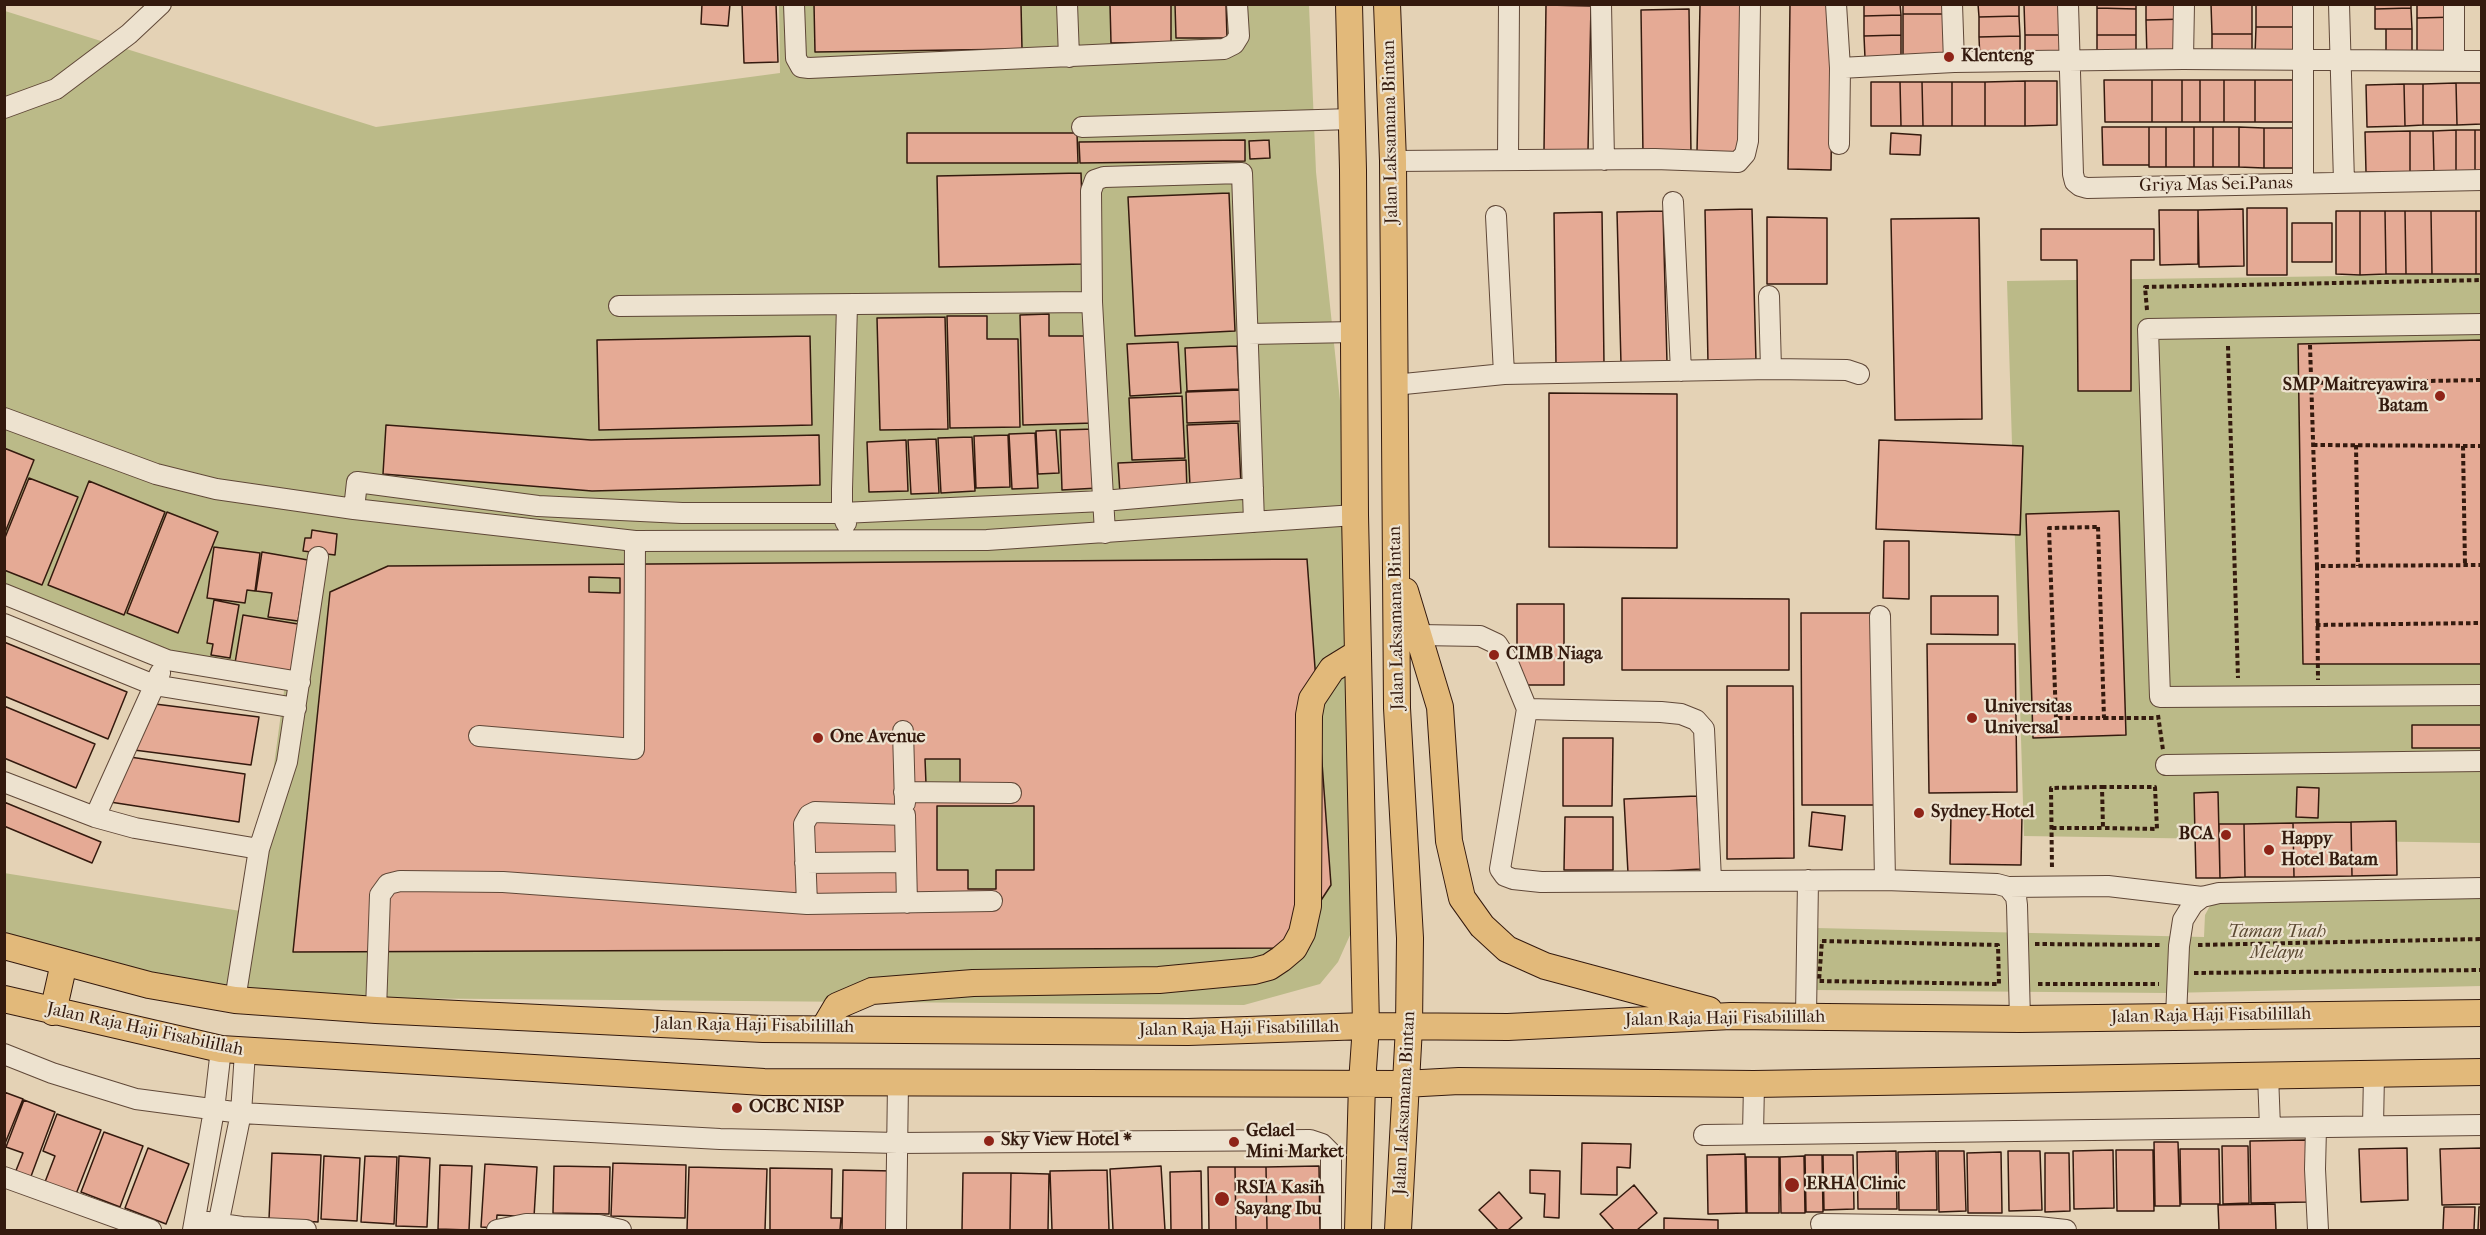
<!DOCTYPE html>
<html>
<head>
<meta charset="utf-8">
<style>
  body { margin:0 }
  #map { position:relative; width:2486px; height:1235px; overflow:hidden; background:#e4d2b5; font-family:"IM FELL French Canon",serif }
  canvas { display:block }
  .frame { position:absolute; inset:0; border:6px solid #341a0e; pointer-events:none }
</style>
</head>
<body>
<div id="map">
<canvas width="2486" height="1235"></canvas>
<div class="frame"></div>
</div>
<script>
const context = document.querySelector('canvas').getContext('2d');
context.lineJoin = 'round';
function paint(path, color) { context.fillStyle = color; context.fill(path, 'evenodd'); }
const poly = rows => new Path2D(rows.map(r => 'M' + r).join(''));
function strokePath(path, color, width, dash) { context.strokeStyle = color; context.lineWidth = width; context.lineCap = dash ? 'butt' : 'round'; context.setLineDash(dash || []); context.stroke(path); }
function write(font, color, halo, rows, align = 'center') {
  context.font = font + ' "IM FELL French Canon",serif'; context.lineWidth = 4.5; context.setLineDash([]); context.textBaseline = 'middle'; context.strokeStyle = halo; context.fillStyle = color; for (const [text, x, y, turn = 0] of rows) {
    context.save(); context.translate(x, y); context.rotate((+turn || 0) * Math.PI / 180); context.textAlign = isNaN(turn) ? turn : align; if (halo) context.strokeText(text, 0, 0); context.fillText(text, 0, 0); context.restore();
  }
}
paint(poly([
  [779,5,1309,5,1316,172,1352,515,1371,888,1338,962,1320,984,1244,1005,243,997,5,943,4,873,253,913,249,951,286,676,170,657,5,590,5,11,376,127,780,73],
  [2481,274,2481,843,2024,836,2007,281],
  [2222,897,2481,897,2481,986,2168,993,1815,990,1816,928,2204,937,2205,915,2211,904]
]), '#bbba88');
const building = poly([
  [702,4,730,4,728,26,701,24,702,4],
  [742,4,776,4,778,62,744,63,742,4],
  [814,4,1021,4,1022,49,815,52,814,4],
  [1110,4,1171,4,1171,42,1111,43,1110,4],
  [1175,4,1226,4,1227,38,1176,38,1175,4],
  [1790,4,1833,4,1831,170,1788,169,1790,4],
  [1864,4,1900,4,1901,15,1864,16,1864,4],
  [1903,4,1953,4,1953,14,1903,14,1903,4],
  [1978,4,2019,4,2019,16,1979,17,1978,4],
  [2024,4,2062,4,2062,35,2025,35,2024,4],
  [2097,4,2136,4,2136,9,2097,8,2097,4],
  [2146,4,2185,4,2186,19,2146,20,2146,4],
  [2211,4,2252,4,2252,34,2212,34,2211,4],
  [2256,4,2302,4,2302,27,2256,27,2256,4],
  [2375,4,2411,4,2411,8,2375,9,2375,4],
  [2417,4,2457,4,2457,17,2417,18,2417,4],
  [1546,5,1591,6,1588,151,1544,150,1546,5],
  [1700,5,1742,5,1740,153,1697,152,1700,5],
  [2097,8,2136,9,2136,35,2097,35,2097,8],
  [2411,8,2412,29,2375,29,2375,9,2411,8],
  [1689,9,1691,154,1643,155,1641,10,1689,9],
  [1903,14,1953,14,1954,59,1903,60,1903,14],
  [1901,15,1901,35,1864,36,1864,16,1901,15],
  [2019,16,2020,36,1979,37,1979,17,2019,16],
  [2457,17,2457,62,2417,63,2417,18,2457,17],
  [2186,19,2186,59,2147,59,2146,20,2186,19],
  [2256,27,2302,27,2302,56,2255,56,2256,27],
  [2386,29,2412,29,2412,61,2386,61,2386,29],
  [2212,34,2252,34,2252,54,2212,54,2212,34],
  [1901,35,1901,58,1865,58,1864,36,1901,35],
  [2025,35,2062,35,2062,55,2025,55,2025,35],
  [2097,35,2136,35,2136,60,2097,60,2097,35],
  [2020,36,2020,60,1980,61,1979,37,2020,36],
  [2104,80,2152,80,2152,122,2105,122,2104,80],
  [2152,80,2182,80,2182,122,2152,122,2152,80],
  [2182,80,2200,80,2200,122,2182,122,2182,80],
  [2200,80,2224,80,2224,122,2200,122,2200,80],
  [2224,80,2255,80,2255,122,2224,122,2224,80],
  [2255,80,2296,80,2296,122,2255,122,2255,80],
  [2025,81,2057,81,2057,125,2025,126,2025,81],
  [2025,81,2025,126,1985,126,1985,82,2025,81],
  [1871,82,1900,82,1901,126,1871,126,1871,82],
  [1900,82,1922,82,1923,126,1901,126,1900,82],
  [1922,82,1952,82,1952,126,1923,126,1922,82],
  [1952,82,1985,82,1985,126,1952,126,1952,82],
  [2456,83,2482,83,2482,124,2457,125,2456,83],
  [2456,83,2457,125,2423,125,2423,84,2456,83],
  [2404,84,2405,126,2367,127,2366,85,2404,84],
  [2404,84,2423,84,2423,125,2405,126,2404,84],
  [2102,127,2149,127,2149,165,2103,165,2102,127],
  [2149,127,2166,127,2166,167,2149,167,2149,127],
  [2166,127,2194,127,2194,167,2166,167,2166,127],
  [2194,127,2213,127,2213,167,2194,167,2194,127],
  [2213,127,2239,127,2239,167,2213,167,2213,127],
  [2239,127,2264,128,2264,168,2239,167,2239,127],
  [2264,128,2302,128,2302,168,2264,168,2264,128],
  [2456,130,2475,130,2475,171,2456,171,2456,130],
  [2456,130,2456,171,2434,171,2433,131,2456,130],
  [2475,130,2482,130,2482,171,2475,171,2475,130],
  [2410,131,2410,172,2366,172,2365,132,2410,131],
  [2410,131,2433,131,2434,171,2410,172,2410,131],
  [907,133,1077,133,1078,163,907,163,907,133],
  [1891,133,1921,135,1920,155,1890,154,1891,133],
  [1245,140,1245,161,1080,163,1079,142,1245,140],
  [1269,140,1270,158,1250,159,1249,141,1269,140],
  [1081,173,1084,264,939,267,937,176,1081,173],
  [1229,193,1235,331,1135,336,1128,197,1229,193],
  [2247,208,2287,208,2287,275,2247,275,2247,208],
  [1752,209,1756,362,1708,363,1705,210,1752,209],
  [2243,209,2244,266,2199,267,2198,210,2243,209],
  [2159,210,2198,210,2198,264,2160,265,2159,210],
  [1663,211,1667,363,1621,364,1617,212,1663,211],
  [2336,211,2360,211,2360,275,2336,274,2336,211],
  [2360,211,2385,211,2386,274,2360,275,2360,211],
  [2385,211,2405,211,2406,274,2386,274,2385,211],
  [2405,211,2431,211,2432,274,2406,274,2405,211],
  [2431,211,2476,211,2476,274,2432,274,2431,211],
  [2476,211,2482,211,2482,274,2476,274,2476,211],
  [1602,212,1604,364,1556,365,1554,213,1602,212],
  [1767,217,1827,218,1827,284,1767,284,1767,217],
  [1979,218,1982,419,1895,420,1891,219,1979,218],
  [2292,223,2332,223,2332,262,2292,262,2292,223],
  [2041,229,2154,229,2154,260,2131,260,2131,391,2078,391,2077,260,2041,260,2041,229],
  [1049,314,1049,336,1092,336,1094,423,1023,425,1020,315,1049,314],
  [947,316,987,316,987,339,1018,339,1020,427,950,428,947,316],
  [945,317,948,429,880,430,877,318,945,317],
  [810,336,812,425,599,430,597,340,810,336],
  [2482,340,2482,664,2303,664,2298,344,2482,340],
  [1178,342,1181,393,1130,396,1127,344,1178,342],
  [1237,346,1239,389,1187,391,1185,348,1237,346],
  [1240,390,1241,421,1187,423,1186,392,1240,390],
  [1549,393,1677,394,1677,548,1549,547,1549,393],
  [1182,396,1185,458,1132,460,1129,398,1182,396],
  [1238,423,1241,485,1190,486,1187,425,1238,423],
  [386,425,591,440,819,435,820,485,592,491,383,474,386,425],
  [1095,429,1098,488,1062,490,1060,430,1095,429],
  [1056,430,1059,473,1038,474,1036,431,1056,430],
  [1035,433,1038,488,1012,489,1009,434,1035,433],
  [1008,435,1010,487,976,488,974,436,1008,435],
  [972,437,975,491,941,493,938,438,972,437],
  [936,439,939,493,911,494,908,440,936,439],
  [906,440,908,491,869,492,867,442,906,440],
  [1879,440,2023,446,2020,535,1876,529,1879,440],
  [4,448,34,460,4,535,4,448],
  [1186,460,1187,492,1120,494,1118,463,1186,460],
  [29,478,78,497,42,585,4,570,4,540,29,478],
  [89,481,165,512,124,615,48,585,89,481],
  [2119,511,2126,735,2033,738,2026,514,2119,511],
  [167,512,218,532,178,633,127,613,167,512],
  [312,530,337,534,335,555,303,551,305,538,311,538,312,530],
  [1884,541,1909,541,1909,599,1883,598,1884,541],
  [214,547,260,553,255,591,247,590,245,603,207,598,214,547],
  [262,552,308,560,298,621,268,617,272,593,256,591,262,552],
  [1307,559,1331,885,1290,948,293,952,330,592,388,566,1307,559],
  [589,577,620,578,620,593,589,592,589,577],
  [1931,596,1998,596,1998,635,1931,634,1931,596],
  [1622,598,1789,599,1789,670,1622,670,1622,598],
  [214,600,239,605,230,658,211,655,213,644,207,643,214,600],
  [1517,604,1564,604,1564,685,1517,685,1517,604],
  [1801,613,1874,613,1874,805,1802,805,1801,613],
  [243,615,304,625,296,673,235,663,243,615],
  [4,642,127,692,108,739,4,696,4,642],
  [1927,644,2015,644,2017,792,1929,793,1927,644],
  [1727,686,1793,686,1794,858,1727,859,1727,686],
  [155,704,259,717,251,765,134,750,155,704],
  [4,706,95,744,76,788,4,758,4,706],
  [2412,725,2482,725,2482,748,2412,748,2412,725],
  [1563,738,1613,738,1612,806,1563,806,1563,738],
  [130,757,245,774,239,822,110,802,130,757],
  [925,759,960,759,960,784,926,784,925,759],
  [2297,787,2319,788,2318,818,2296,817,2297,787],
  [2218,792,2220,878,2196,878,2194,793,2218,792],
  [1697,796,1701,869,1628,873,1624,799,1697,796],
  [4,802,101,842,92,863,4,826,4,802],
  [937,806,1034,806,1034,870,996,870,996,889,968,889,968,870,937,870,937,806],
  [1812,812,1845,816,1842,850,1809,846,1812,812],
  [1951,814,2022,815,2021,865,1950,864,1951,814],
  [1565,817,1613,817,1613,870,1564,870,1565,817],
  [2396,821,2397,875,2352,876,2351,822,2396,821],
  [2351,822,2352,876,2294,877,2293,823,2351,822],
  [2293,823,2294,877,2245,877,2244,824,2293,823],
  [2219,824,2244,824,2245,877,2220,878,2219,824],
  [4,1092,23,1099,4,1146,4,1092],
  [24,1100,55,1112,30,1179,15,1173,23,1153,6,1147,24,1100],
  [57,1114,101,1130,76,1194,45,1182,55,1156,43,1151,57,1114],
  [104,1132,143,1146,120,1207,81,1192,104,1132],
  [2307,1140,2308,1202,2251,1203,2250,1141,2307,1140],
  [2154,1142,2178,1142,2180,1206,2155,1206,2154,1142],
  [1582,1143,1631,1144,1630,1168,1617,1167,1617,1195,1581,1194,1582,1143],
  [2222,1146,2248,1146,2249,1203,2223,1204,2222,1146],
  [148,1148,189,1164,166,1224,125,1208,148,1148],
  [2407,1148,2408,1200,2361,1202,2359,1149,2407,1148],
  [2482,1148,2482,1204,2442,1205,2440,1149,2482,1148],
  [2180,1149,2219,1149,2220,1204,2181,1204,2180,1149],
  [2113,1150,2114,1208,2074,1209,2073,1151,2113,1150],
  [2116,1150,2153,1150,2154,1211,2117,1211,2116,1150],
  [1896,1151,1897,1209,1858,1209,1857,1152,1896,1151],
  [1936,1151,1937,1210,1899,1210,1898,1152,1936,1151],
  [1938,1151,1964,1151,1966,1211,1939,1212,1938,1151],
  [2008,1151,2040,1151,2042,1210,2009,1211,2008,1151],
  [2001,1152,2002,1213,1968,1213,1967,1153,2001,1152],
  [272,1153,321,1155,318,1222,269,1219,272,1153],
  [2045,1153,2069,1153,2070,1211,2045,1212,2045,1153],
  [1745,1154,1746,1213,1708,1214,1707,1155,1745,1154],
  [1805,1155,1822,1155,1823,1212,1806,1212,1805,1155],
  [1823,1155,1853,1155,1854,1209,1824,1210,1823,1155],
  [324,1156,360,1158,357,1221,321,1219,324,1156],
  [365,1156,397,1157,394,1224,361,1222,365,1156],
  [399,1156,430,1158,427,1227,396,1226,399,1156],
  [1804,1156,1805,1213,1781,1213,1780,1157,1804,1156],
  [1746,1157,1779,1157,1779,1213,1747,1213,1746,1157],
  [613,1163,686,1165,685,1218,611,1216,613,1163],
  [485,1164,537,1167,534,1217,497,1215,496,1228,481,1227,485,1164],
  [440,1165,472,1166,469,1230,438,1229,440,1165],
  [554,1166,610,1167,609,1214,553,1213,554,1166],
  [1161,1166,1165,1230,1113,1230,1110,1169,1161,1166],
  [1319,1166,1320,1230,1267,1230,1266,1167,1319,1166],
  [689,1167,767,1169,765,1230,687,1230,689,1167],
  [1208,1167,1235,1167,1236,1230,1209,1230,1208,1167],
  [1235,1167,1266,1167,1267,1230,1236,1230,1235,1167],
  [770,1168,832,1169,831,1218,841,1218,840,1230,770,1230,770,1168],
  [843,1170,894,1171,887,1230,842,1230,843,1170],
  [1107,1170,1109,1230,1052,1230,1050,1171,1107,1170],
  [1530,1170,1560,1171,1559,1218,1544,1217,1545,1194,1530,1193,1530,1170],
  [1201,1171,1202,1230,1171,1230,1170,1172,1201,1171],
  [963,1173,1011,1173,1010,1230,962,1230,963,1173],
  [1011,1173,1049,1174,1048,1230,1010,1230,1011,1173],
  [1634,1185,1657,1213,1637,1230,1614,1230,1600,1214,1634,1185],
  [1499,1192,1522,1218,1508,1230,1498,1230,1479,1210,1499,1192],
  [2275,1204,2276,1230,2219,1230,2218,1205,2275,1204],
  [2444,1207,2475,1207,2474,1230,2443,1230,2444,1207],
  [2479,1207,2482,1207,2482,1230,2478,1230,2479,1207],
  [1664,1218,1718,1220,1718,1230,1664,1230,1664,1218]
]);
paint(building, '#e5aa95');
strokePath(building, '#341a0e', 1.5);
const minor = poly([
  [794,4,796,58,801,67,809,68,1224,49,1234,44,1239,36,1237,4],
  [1067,4,1069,57],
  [1601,4,1604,160],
  [1836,4,1840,68,1839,144],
  [1952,4,1954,62],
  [2068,4,2073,174,2075,182,2080,186,2087,188,2482,180],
  [2303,4,2303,182],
  [2339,4,2344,182],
  [2183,59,2184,4],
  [2454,61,2454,4],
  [1840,68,1954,62,2183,59,2482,61],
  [4,108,56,89,129,34,161,4],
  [1082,127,1352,119],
  [1508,158,1509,4],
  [1393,161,1655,159,1738,162,1745,154,1748,141,1750,4],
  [1673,202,1681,371],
  [1496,216,1504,374],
  [1769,296,1771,369],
  [619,306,1092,302],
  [2482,324,2148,329,2160,697,2482,695],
  [1248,334,1355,332],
  [1394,385,1504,374,1771,369,1847,370,1859,374],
  [4,418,156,474,216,489,354,509,635,541,987,540,1355,515],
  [354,509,357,482,538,506,682,513,842,513,1103,501,1253,488],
  [846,523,842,513,842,489,847,305],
  [1105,533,1092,302,1091,191,1095,180,1104,177,1242,173,1254,522],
  [4,594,167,660,300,682],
  [1880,616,1885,880],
  [4,624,154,685,296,708],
  [1419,635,1480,636,1497,644,1506,658,1527,709,1500,869,1505,876,1513,879,1541,882,1885,880,1997,884,2008,887,2016,897,2017,905,2020,1019],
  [1527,709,1661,712,1681,714,1696,720,1704,729,1711,880],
  [903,731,905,803],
  [479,736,634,749,635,541],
  [2166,765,2482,761],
  [4,782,95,817,135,828,259,849],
  [904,792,1011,793],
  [95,817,160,673],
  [805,863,906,862],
  [2008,887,2108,886,2202,897],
  [807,904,804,824,809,815,815,812,905,815,907,903],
  [235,1000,259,849,287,762,318,557],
  [376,1010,380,895,388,884,400,881,503,882,807,904,992,901],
  [1806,1016,1808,880],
  [2176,1017,2179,946,2183,920,2193,904,2202,897,2219,893,2482,888],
  [4,1054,52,1073,136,1099,241,1113,720,1139,898,1143,1310,1140,1322,1144,1331,1153,1331,1230],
  [2268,1075,2270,1127],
  [2373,1126,2374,1074],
  [2316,1128,2315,1169,2318,1230],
  [1753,1134,1754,1084],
  [1704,1135,2482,1125],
  [4,1177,151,1230],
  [207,1222,242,1227,306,1230],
  [1821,1224,2038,1227,2066,1230],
  [193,1230,214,1110,221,1049],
  [217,1230,241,1113,245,1052],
  [497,1230,526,1224,599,1225,621,1230],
  [896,1230,898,1083]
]);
const major = poly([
  [1349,4,1353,170,1355,515,1366,1026,1362,1083,1358,1230],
  [1387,4,1393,161,1397,708,1410,938,1409,1027,1398,1230],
  [1405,591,1440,707,1449,841,1462,898,1482,926,1507,949,1545,966,1709,1010],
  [4,946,149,985,235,1000,376,1010,763,1029,1188,1032,1366,1026,1508,1027,1731,1016,2020,1019,2482,1013],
  [4,999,221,1049,764,1082,1404,1084,1459,1081,1754,1084,2482,1072],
  [53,1012,64,963],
  [824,1028,837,1006,872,991,973,983,1159,980,1254,971,1269,967,1281,959,1294,948,1302,933,1308,906,1309,715,1312,699,1332,669,1358,653]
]);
strokePath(minor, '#604838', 22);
strokePath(major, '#341a0e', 28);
strokePath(poly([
  [2147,310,2145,287,2482,280],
  [2310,345,2317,566,2482,565],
  [2228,346,2238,678],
  [2311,383,2482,380],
  [2313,445,2482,446],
  [2356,445,2358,566],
  [2463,446,2465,565],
  [2098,527,2104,718,2056,718,2049,528,2098,527],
  [2317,566,2318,680],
  [2316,625,2482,623],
  [2158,715,2163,750],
  [2104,718,2158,718],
  [2102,787,2155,787,2157,829,2103,828],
  [2052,828,2103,828,2102,787,2051,788,2052,869],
  [1822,941,1998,945,1999,984,1819,981,1822,941],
  [2035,944,2162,945],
  [2198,945,2482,939],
  [2194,973,2482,970],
  [2038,984,2159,984]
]), '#341a0e', 4, [4.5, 3]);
strokePath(minor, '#ede2cf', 20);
strokePath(major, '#e2b97a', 26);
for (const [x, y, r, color] of [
  [1949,57,6,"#8f2418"],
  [2440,396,6,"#8f2418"],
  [1494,655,6,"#8f2418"],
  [1972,718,6,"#8f2418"],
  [818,738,6,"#8f2418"],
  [1919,813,6,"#8f2418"],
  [2226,835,6,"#8f2418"],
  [2269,850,6,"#8f2418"],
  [737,1108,6,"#8f2418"],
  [989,1141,6,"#8f2418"],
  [1234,1142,6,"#8f2418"],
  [1792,1185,8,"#8f2418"],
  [1222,1199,8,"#8f2418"]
]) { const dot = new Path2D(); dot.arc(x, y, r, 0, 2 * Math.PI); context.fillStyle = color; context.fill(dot); strokePath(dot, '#ede2cf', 2); }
write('bold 18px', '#341a0e', '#ede2cf', [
  ["Klenteng",1961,57],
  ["SMP Maitreyawira",2428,386,"right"],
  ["Batam",2428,407,"right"],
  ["CIMB Niaga",1506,655],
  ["Universitas",1984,708],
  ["Universal",1984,729],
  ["One Avenue",830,738],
  ["Sydney Hotel",1931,813],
  ["BCA",2214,835,"right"],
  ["Happy",2281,840],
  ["Hotel Batam",2281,861],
  ["OCBC NISP",749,1108],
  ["Gelael",1246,1132],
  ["Mini Market",1246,1153],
  ["Sky View Hotel *",1001,1141],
  ["ERHA Clinic",1806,1185],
  ["RSIA Kasih",1236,1189],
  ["Sayang Ibu",1236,1210]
], 'left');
write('18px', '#341a0e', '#ede2cf', [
  ["Jalan Laksamana Bintan",1391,132,-91],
  ["Griya Mas Sei.Panas",2216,185,-1],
  ["Jalan Laksamana Bintan",1397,618,-91],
  ["Jalan Raja Haji Fisabilillah",2211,1016,-1],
  ["Jalan Raja Haji Fisabilillah",1725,1019,-1],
  ["Jalan Raja Haji Fisabilillah",754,1026,1],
  ["Jalan Raja Haji Fisabilillah",1239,1029,-1],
  ["Jalan Raja Haji Fisabilillah",145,1030,12],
  ["Jalan Laksamana Bintan",1405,1103,-87]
]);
write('italic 18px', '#5c4a33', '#ede2cf', [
  ["Taman Tuah",2277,933],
  ["Melayu",2277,954]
]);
</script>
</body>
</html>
